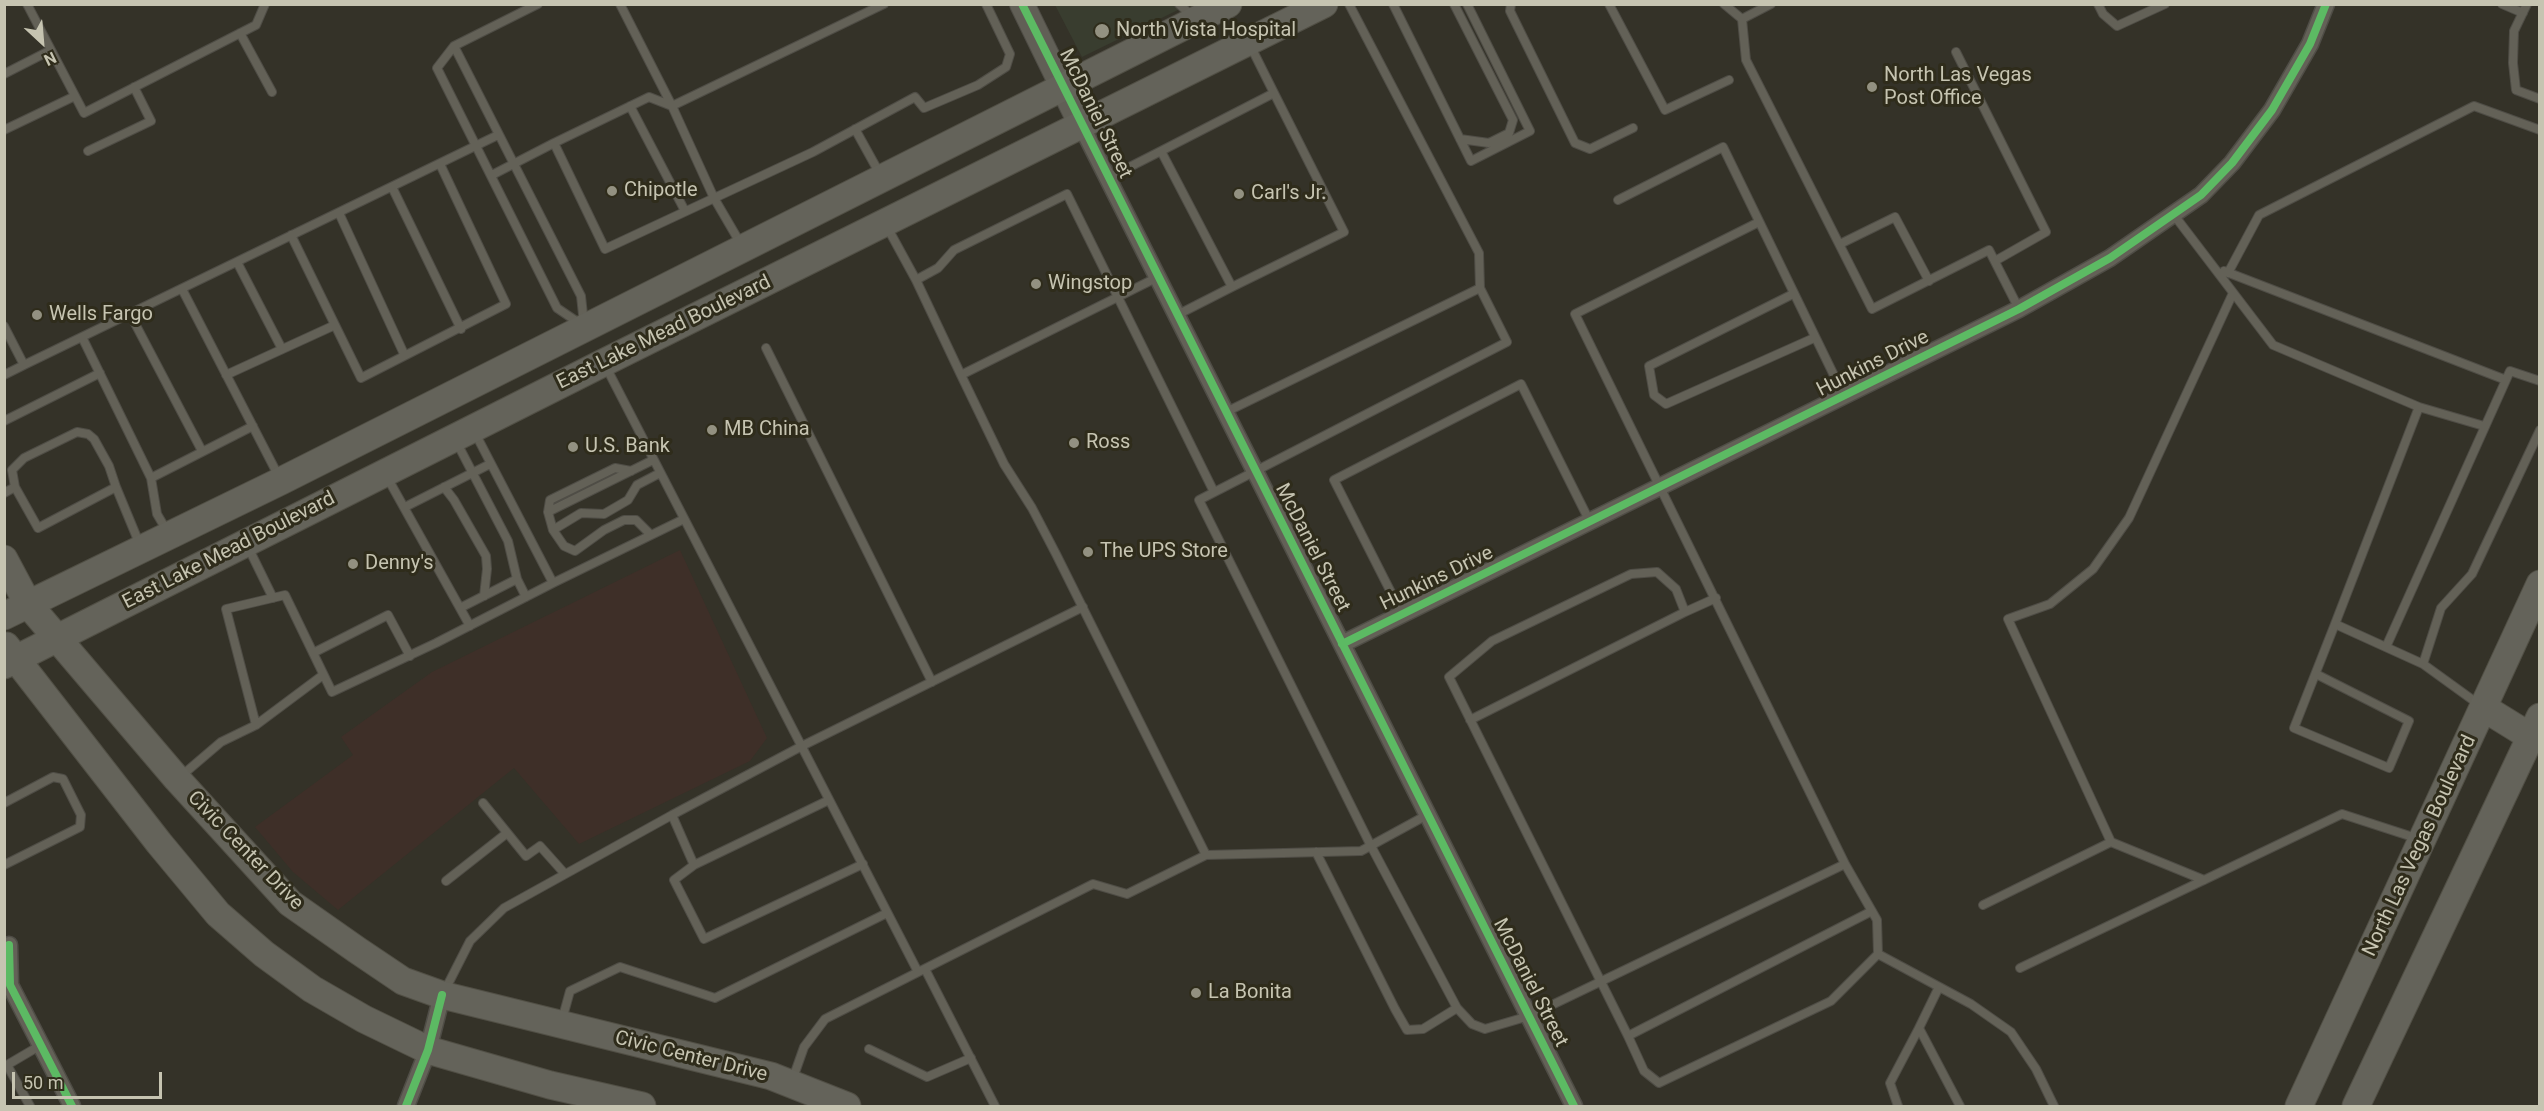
<!DOCTYPE html>
<html>
<head>
<meta charset="utf-8">
<style>
  body { margin:0 }
  #map { position:relative; width:2544px; height:1111px; overflow:hidden; background:#343228; font-family:Roboto,sans-serif }
  canvas { display:block }
  .frame { position:absolute; inset:0; border:6px solid #c6c4b1; pointer-events:none }
  .north { position:absolute; left:12px; top:12px; width:60px; height:60px; -webkit-text-stroke:4px #2f2c1b; paint-order:stroke; rotate:154deg; font-size:16px; font-weight:700; line-height:24px; text-align:center; color:#c6c4b1 }
  .north::after { content:''; display:block; margin:auto; width:21px; height:27px; background:#c6c4b1; clip-path:polygon(50% 0,100% 100%,50% 72%,0 100%) }
  .scale { position:absolute; left:12px; top:1072px; width:150px; height:27px; box-sizing:border-box; border:3px solid #c6c4b1; border-top:0; padding-left:8px; font-size:18px; line-height:21px; white-space:nowrap; color:#c6c4b1; -webkit-text-stroke:4px #2f2c1b; paint-order:stroke }
</style>
</head>
<body>
<div id="map">
<canvas width="2544" height="1111"></canvas>
<div class="frame"></div>
<div class="north">N</div>
<div class="scale">50 m</div>
</div>
<script>
const context = document.querySelector('canvas').getContext('2d');
context.lineJoin = 'round';
function paint(path, color) { context.fillStyle = color; context.fill(path, 'evenodd'); }
const poly = rows => new Path2D(rows.map(r => 'M' + r).join(''));
function strokePath(path, color, width, dash) { context.strokeStyle = color; context.lineWidth = width; context.lineCap = dash ? 'butt' : 'round'; context.setLineDash(dash || []); context.stroke(path); }
function write(font, color, halo, rows, align = 'center') {
  context.font = font + ' Roboto,sans-serif'; context.lineWidth = 6; context.setLineDash([]); context.textBaseline = 'middle'; context.strokeStyle = halo; context.fillStyle = color; for (const [text, x, y, turn = 0] of rows) {
    context.save(); context.translate(x, y); context.rotate((+turn || 0) * Math.PI / 180); context.textAlign = isNaN(turn) ? turn : align; if (halo) context.strokeText(text, 0, 0); context.fillText(text, 0, 0); context.restore();
  }
}
paint(poly([
  [1055,5,1188,5,1082,57]
]), '#393d2f');
paint(poly([
  [680,550,767,738,750,761,579,844,514,768,338,910,293,872,255,827,353,755,341,737,432,672]
]), '#3e2f28');
const lane = poly([
  [27,4,84,113,256,25,265,4],
  [538,4,454,46,437,68,557,308,582,325],
  [620,4,672,106,649,97,554,143,605,249,813,152,915,97,924,108,978,85,1006,67,1010,54,986,4],
  [1179,4,1192,16],
  [1349,4,1479,253,1480,288],
  [1393,4,1471,161,1530,131,1467,4],
  [1454,4,1513,120,1509,133,1489,143,1460,139],
  [1511,4,1510,11,1575,143,1590,149,1633,128],
  [1609,4,1665,110,1729,80],
  [1724,4,1742,19,1771,4],
  [2098,4,2103,14,2117,26,2165,4],
  [2502,4,2523,13],
  [2527,4,2514,31,2513,63,2516,90,2540,99],
  [1742,19,1746,60,1872,309,1989,250,2019,309],
  [240,33,272,92],
  [1250,45,1274,93,1344,232,1232,287,1161,151,1274,93],
  [454,46,581,296,584,324],
  [1956,52,2046,232,1995,261],
  [4,74,51,50],
  [630,106,685,211],
  [855,129,881,176],
  [4,130,75,96],
  [88,151,151,121,134,87],
  [492,175,554,143],
  [1108,178,1161,151],
  [392,187,461,329],
  [1618,200,1723,147,1844,396],
  [339,213,404,354],
  [2174,215,2273,345,2419,407],
  [1759,222,1575,314,1845,864],
  [886,225,916,280],
  [1840,244,1895,217,1929,281],
  [742,246,714,198,672,106,884,4],
  [237,262,282,349],
  [2224,271,2506,380],
  [2228,273,2259,215,2474,106,2540,130],
  [1158,277,961,375,1004,464,1032,508,1056,554,1206,855,1361,851,1427,815],
  [182,289,279,477],
  [1793,294,1649,366,1654,395,1666,404,1814,338],
  [130,314,202,451],
  [1177,315,1232,287],
  [335,325,361,378,506,304,440,164],
  [4,326,24,365,4,375],
  [82,337,151,478,253,426],
  [766,348,932,682],
  [24,365,498,135],
  [605,365,918,972],
  [226,375,335,325,291,235],
  [961,375,916,280,938,268,954,250,1067,194,1214,492],
  [1226,412,1480,288,1507,342,1199,500,1371,846,1457,1008,1472,1024,1485,1029,1529,1016,1845,864,1877,920,1878,954,1971,1004,2011,1032,2036,1069,2054,1106],
  [4,421,100,373],
  [474,431,553,583,684,519],
  [456,441,508,541,517,579,526,597],
  [387,477,470,626],
  [151,478,157,514,167,531],
  [15,487,12,470,24,458,77,432,88,434,94,439,109,466,116,487],
  [444,487,454,500,486,556,487,569,484,596],
  [4,493,15,487,38,528,116,487,140,545],
  [405,507,490,464],
  [548,512,550,500,615,468,631,471],
  [553,530,548,512,653,460],
  [651,535,636,520,624,520,604,530,575,551,564,546,553,530,581,513,604,514,628,500,637,485,660,473],
  [248,547,273,598],
  [460,608,517,579],
  [1402,614,1334,480,1521,384,1590,522],
  [2335,624,2419,407,2484,426],
  [2386,647,2510,371,2540,381],
  [313,653,388,615,410,656],
  [2423,664,2441,608,2472,574,2540,430],
  [2316,674,2409,721,2389,768,2294,728,2335,624,2423,664,2481,706],
  [1470,720,1685,612],
  [256,725,226,609,285,595,332,692,436,643,553,583],
  [180,777,221,742,256,725,323,675],
  [4,803,53,777,63,779,81,815,80,827,4,865],
  [483,803,526,856,540,846,565,874],
  [2111,842,2008,619,2050,604,2093,569,2129,518,2233,293],
  [1316,852,1395,1009,1407,1030,1423,1029,1457,1008],
  [863,864,704,939,674,880,694,865,672,815,802,746,1083,607],
  [694,865,829,800],
  [446,881,507,833],
  [1983,905,2111,842,2204,880],
  [1872,911,1628,1036,1644,1071,1659,1083,1831,1001,1878,954],
  [2020,968,2342,814,2419,839],
  [925,969,995,1106],
  [444,992,470,941,504,908,672,815],
  [562,1020,570,991,620,967,715,998,887,913],
  [1919,1028,1939,987],
  [1628,1036,1449,677,1492,641,1631,574,1657,572,1676,589,1685,612,1716,598],
  [869,1049,927,1077,971,1058],
  [7,1065,41,1045],
  [4,1066,7,1065,30,1106],
  [792,1081,804,1047,825,1019,1093,884,1127,894,1206,855],
  [1898,1106,1890,1083,1919,1028,1960,1106]
]);
const street = poly([
  [1081,125,1574,1106],
  [1342,644,2019,309,2110,258,2201,195,2232,163,2272,110,2310,44,2326,4],
  [9,945,10,985,72,1106],
  [406,1106,428,1050,442,995]
]);
const secondary = poly([
  [1022,4,1081,125]
]);
const primary = poly([
  [4,559,28,604,177,779,290,903,357,950,403,981,442,995,771,1076,847,1106],
  [4,616,281,481,1228,4],
  [6,646,159,843,218,914,264,954,312,989,364,1019,428,1050,550,1085,642,1106],
  [4,665,603,363,1324,4],
  [2484,708,2531,737],
  [2299,1106,2540,584],
  [2356,1106,2540,717]
]);
strokePath(lane, '#4f4d46', 10);
strokePath(street, '#4f4d46', 19);
strokePath(secondary, '#4f4d46', 26);
strokePath(primary, '#514f45', 29);
strokePath(lane, '#636157', 8);
strokePath(street, '#636157', 16);
strokePath(secondary, '#615f56', 24);
strokePath(primary, '#64635a', 27);
strokePath(poly([
  [1022,4,1574,1106],
  [1342,644,2019,309,2110,258,2201,195,2232,163,2272,110,2310,44,2326,4],
  [9,945,10,985,72,1106],
  [406,1106,428,1050,442,995]
]), '#5cba63', 8);
for (const [x, y, r, color] of [
  [1102,31,8,"#939181"],
  [1872,87,6,"#939181"],
  [612,191,6,"#939181"],
  [1239,194,6,"#939181"],
  [1036,284,6,"#939181"],
  [37,315,6,"#939181"],
  [712,430,6,"#939181"],
  [1074,443,6,"#939181"],
  [573,447,6,"#939181"],
  [1088,552,6,"#939181"],
  [353,564,6,"#939181"],
  [1196,993,6,"#939181"]
]) { const dot = new Path2D(); dot.arc(x, y, r, 0, 2 * Math.PI); context.fillStyle = color; context.fill(dot); strokePath(dot, '#2f2c1b', 2); }
write('20px', '#c6c4b1', '#2f2c1b', [
  ["North Vista Hospital",1116,31],
  ["North Las Vegas",1884,76],
  ["Post Office",1884,99],
  ["Chipotle",624,191],
  ["Carl's Jr.",1251,194],
  ["Wingstop",1048,284],
  ["Wells Fargo",49,315],
  ["MB China",724,430],
  ["Ross",1086,443],
  ["U.S. Bank",585,447],
  ["The UPS Store",1100,552],
  ["Denny's",365,564],
  ["La Bonita",1208,993]
], 'left');
write('20px', '#c6c4b1', '#2f2c1b', [
  ["McDaniel Street",1095,114,64],
  ["East Lake Mead Boulevard",664,333,-26],
  ["Hunkins Drive",1873,364,-27],
  ["McDaniel Street",1312,548,63],
  ["East Lake Mead Boulevard",229,551,-27],
  ["Hunkins Drive",1437,579,-26],
  ["North Las Vegas Boulevard",2420,846,-65],
  ["Civic Center Drive",245,851,46],
  ["McDaniel Street",1530,983,63],
  ["Civic Center Drive",691,1057,14]
]);
</script>
</body>
</html>
